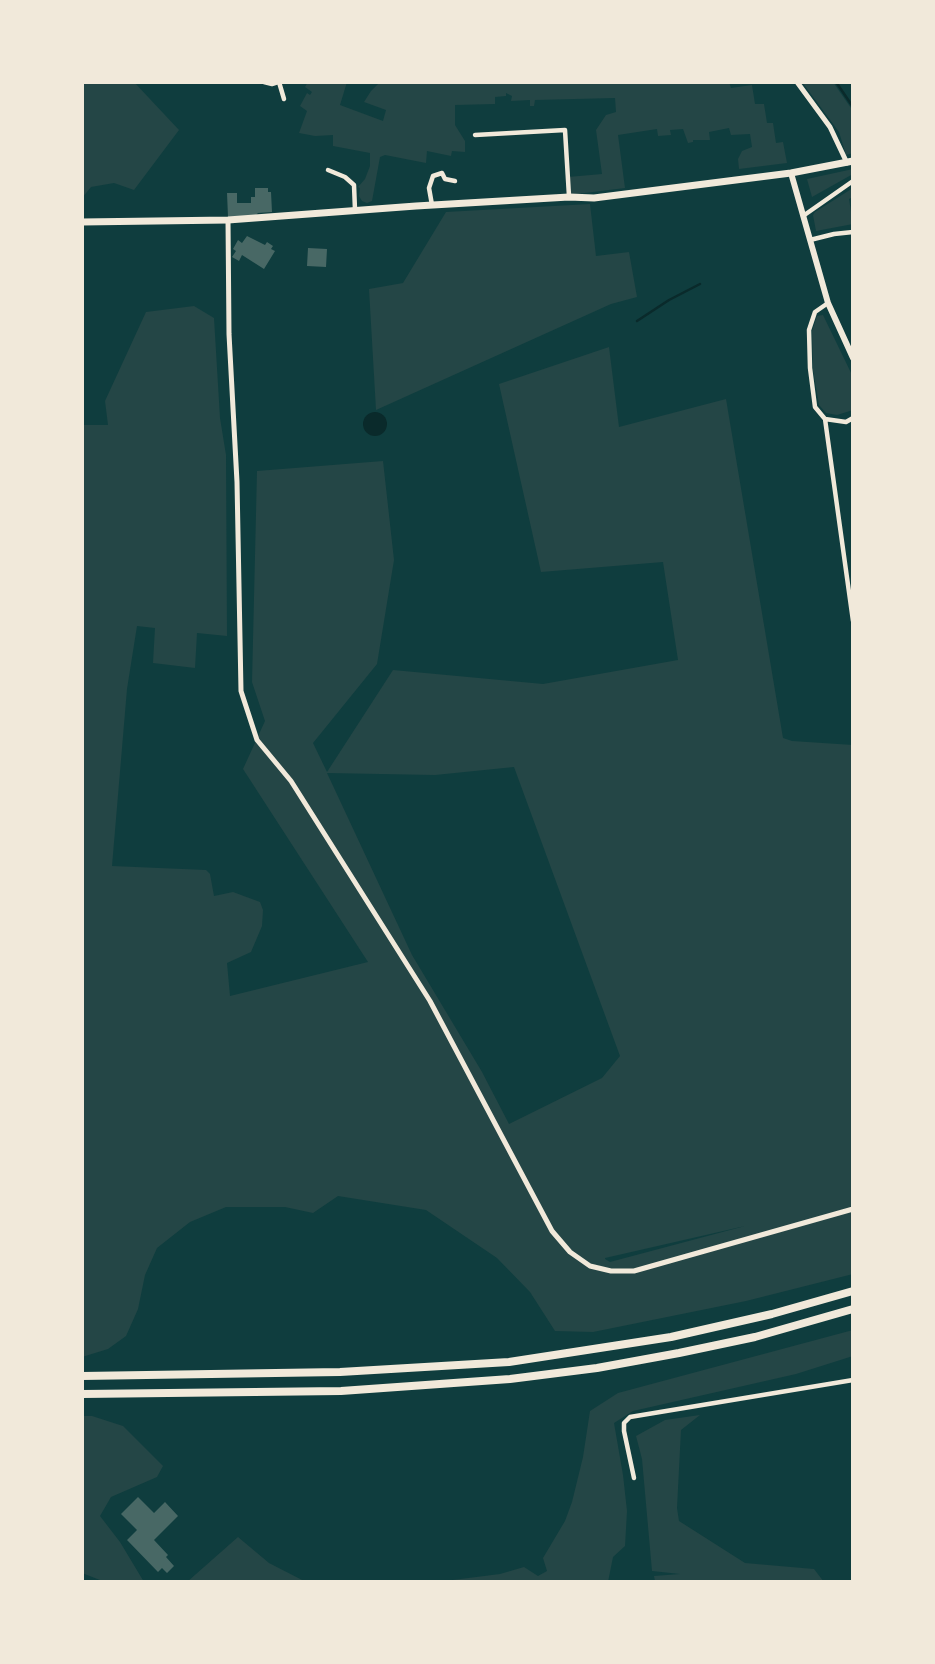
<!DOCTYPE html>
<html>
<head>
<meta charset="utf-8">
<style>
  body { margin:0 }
  #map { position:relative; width:935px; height:1664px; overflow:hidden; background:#0f3d3e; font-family:"Space Grotesk",sans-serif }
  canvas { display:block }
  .frame { position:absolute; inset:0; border:84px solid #f1e9da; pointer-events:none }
</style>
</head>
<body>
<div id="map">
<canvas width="935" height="1664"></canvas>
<div class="frame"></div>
</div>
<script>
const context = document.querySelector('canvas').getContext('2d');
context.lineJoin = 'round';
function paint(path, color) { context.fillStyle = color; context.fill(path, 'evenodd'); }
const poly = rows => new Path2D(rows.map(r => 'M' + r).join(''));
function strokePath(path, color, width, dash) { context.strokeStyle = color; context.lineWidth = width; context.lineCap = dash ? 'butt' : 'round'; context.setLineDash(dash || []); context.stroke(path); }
paint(poly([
  [82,82,134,82,179,130,134,190,114,183,91,187,82,198],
  [308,82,347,82,340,105,383,121,386,110,364,102,371,91,380,82,729,82,731,88,752,85,755,104,764,104,767,123,773,123,776,143,783,142,787,163,739,169,738,159,742,151,752,147,750,134,731,135,729,128,709,132,710,140,693,140,693,142,688,143,683,129,670,130,671,135,658,136,657,129,618,135,625,188,569,195,568,177,602,174,596,130,606,115,616,112,615,98,535,100,534,106,530,106,530,100,511,101,512,96,506,93,506,96,495,97,495,104,455,105,455,125,465,141,465,152,452,151,451,156,427,151,426,163,385,155,380,157,372,201,367,203,362,201,359,196,360,188,358,187,365,179,370,166,370,153,333,146,333,135,315,136,299,133,307,111,300,106,307,93,310,95,312,92,305,87],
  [802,82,833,82,853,111,853,153,846,155,839,132],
  [853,169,853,174,812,197,807,179],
  [853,188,853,197,849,199,853,224,816,231,813,215,815,212],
  [590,204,596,256,629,252,637,297,611,304,376,410,369,289,403,283,446,212],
  [194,306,214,318,220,418,226,455,227,636,197,633,195,668,153,663,155,628,137,626,127,689,112,866,206,870,210,874,214,896,233,892,260,902,263,910,262,926,251,952,227,963,230,996,368,962,243,769,265,721,252,682,257,471,383,461,394,560,377,664,313,743,327,772,393,670,543,684,678,660,663,562,541,572,499,384,609,347,619,427,726,399,783,738,792,741,853,745,853,1274,746,1301,593,1332,555,1331,530,1292,497,1258,426,1210,338,1196,313,1213,285,1207,226,1207,190,1222,157,1248,145,1275,138,1309,126,1336,108,1349,82,1357,82,425,108,425,105,401,146,312],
  [514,767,620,1056,602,1078,509,1124,482,1072,412,955,327,773,435,775],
  [745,1226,610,1262,605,1259,605,1258],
  [823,315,853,377,853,410,837,415,826,413,819,405,813,370,812,331,817,316],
  [853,1330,853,1356,796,1374,633,1411,614,1423,623,1475,627,1511,625,1546,613,1557,608,1582,437,1582,500,1574,524,1567,538,1576,547,1571,543,1558,565,1521,572,1502,583,1457,590,1411,618,1393],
  [700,1415,681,1430,677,1508,679,1521,745,1563,814,1569,824,1582,655,1581,654,1576,680,1574,652,1571,642,1459,636,1436,665,1420],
  [82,1416,92,1416,123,1426,163,1466,157,1477,111,1497,100,1516,120,1542,144,1582,105,1582,82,1573],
  [238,1537,269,1563,306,1582,187,1582]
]), '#244646');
paint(poly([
  '363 424a12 12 0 1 1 24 0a12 12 0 1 1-24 0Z'
]), '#0a2a2b');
strokePath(poly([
  [836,82,853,107],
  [637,321,669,300,700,284]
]), '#0a2a2b', 2.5);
paint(poly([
  [255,188,268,188,268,192,271,192,272,212,258,213,255,216,228,217,227,193,237,193,237,203,251,203,251,197,255,197],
  [247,236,265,245,267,242,273,246,271,249,275,251,264,269,242,255,239,261,232,257,236,251,233,249,238,240,242,243],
  [308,248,327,249,326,267,307,266],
  [138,1497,154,1513,165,1502,178,1516,154,1540,168,1555,166,1557,174,1566,167,1573,162,1568,158,1572,127,1540,137,1530,121,1514]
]), '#486865');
strokePath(poly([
  [264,82,272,84,278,82],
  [279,82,284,99],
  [475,135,565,130,569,196],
  [328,170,345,177,354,185,355,210],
  [432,205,429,188,433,176,442,173,445,179,455,181],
  [803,216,853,181],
  [810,240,834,234,853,232],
  [828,303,815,312,809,330,810,368,815,407,825,419,846,422,853,418],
  [825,419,853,621],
  [634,1478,624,1431,624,1423,630,1417,853,1380]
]), '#f1e9da', 4.5);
strokePath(poly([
  [797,82,830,127,847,163],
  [228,220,229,334,237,482,241,691,257,740,291,781,430,1001,552,1231,570,1252,590,1266,611,1271,634,1271,853,1209]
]), '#f1e9da', 5);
strokePath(poly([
  [791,173,828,303,853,358]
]), '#f1e9da', 6);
strokePath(poly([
  [82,222,228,220,416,206,569,197,594,198,791,173,853,161]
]), '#f1e9da', 7);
strokePath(poly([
  [82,1376,340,1372,509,1362,671,1337,772,1314,853,1291],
  [82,1394,341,1391,510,1379,597,1368,679,1353,755,1337,853,1309]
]), '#f1e9da', 8);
</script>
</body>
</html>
